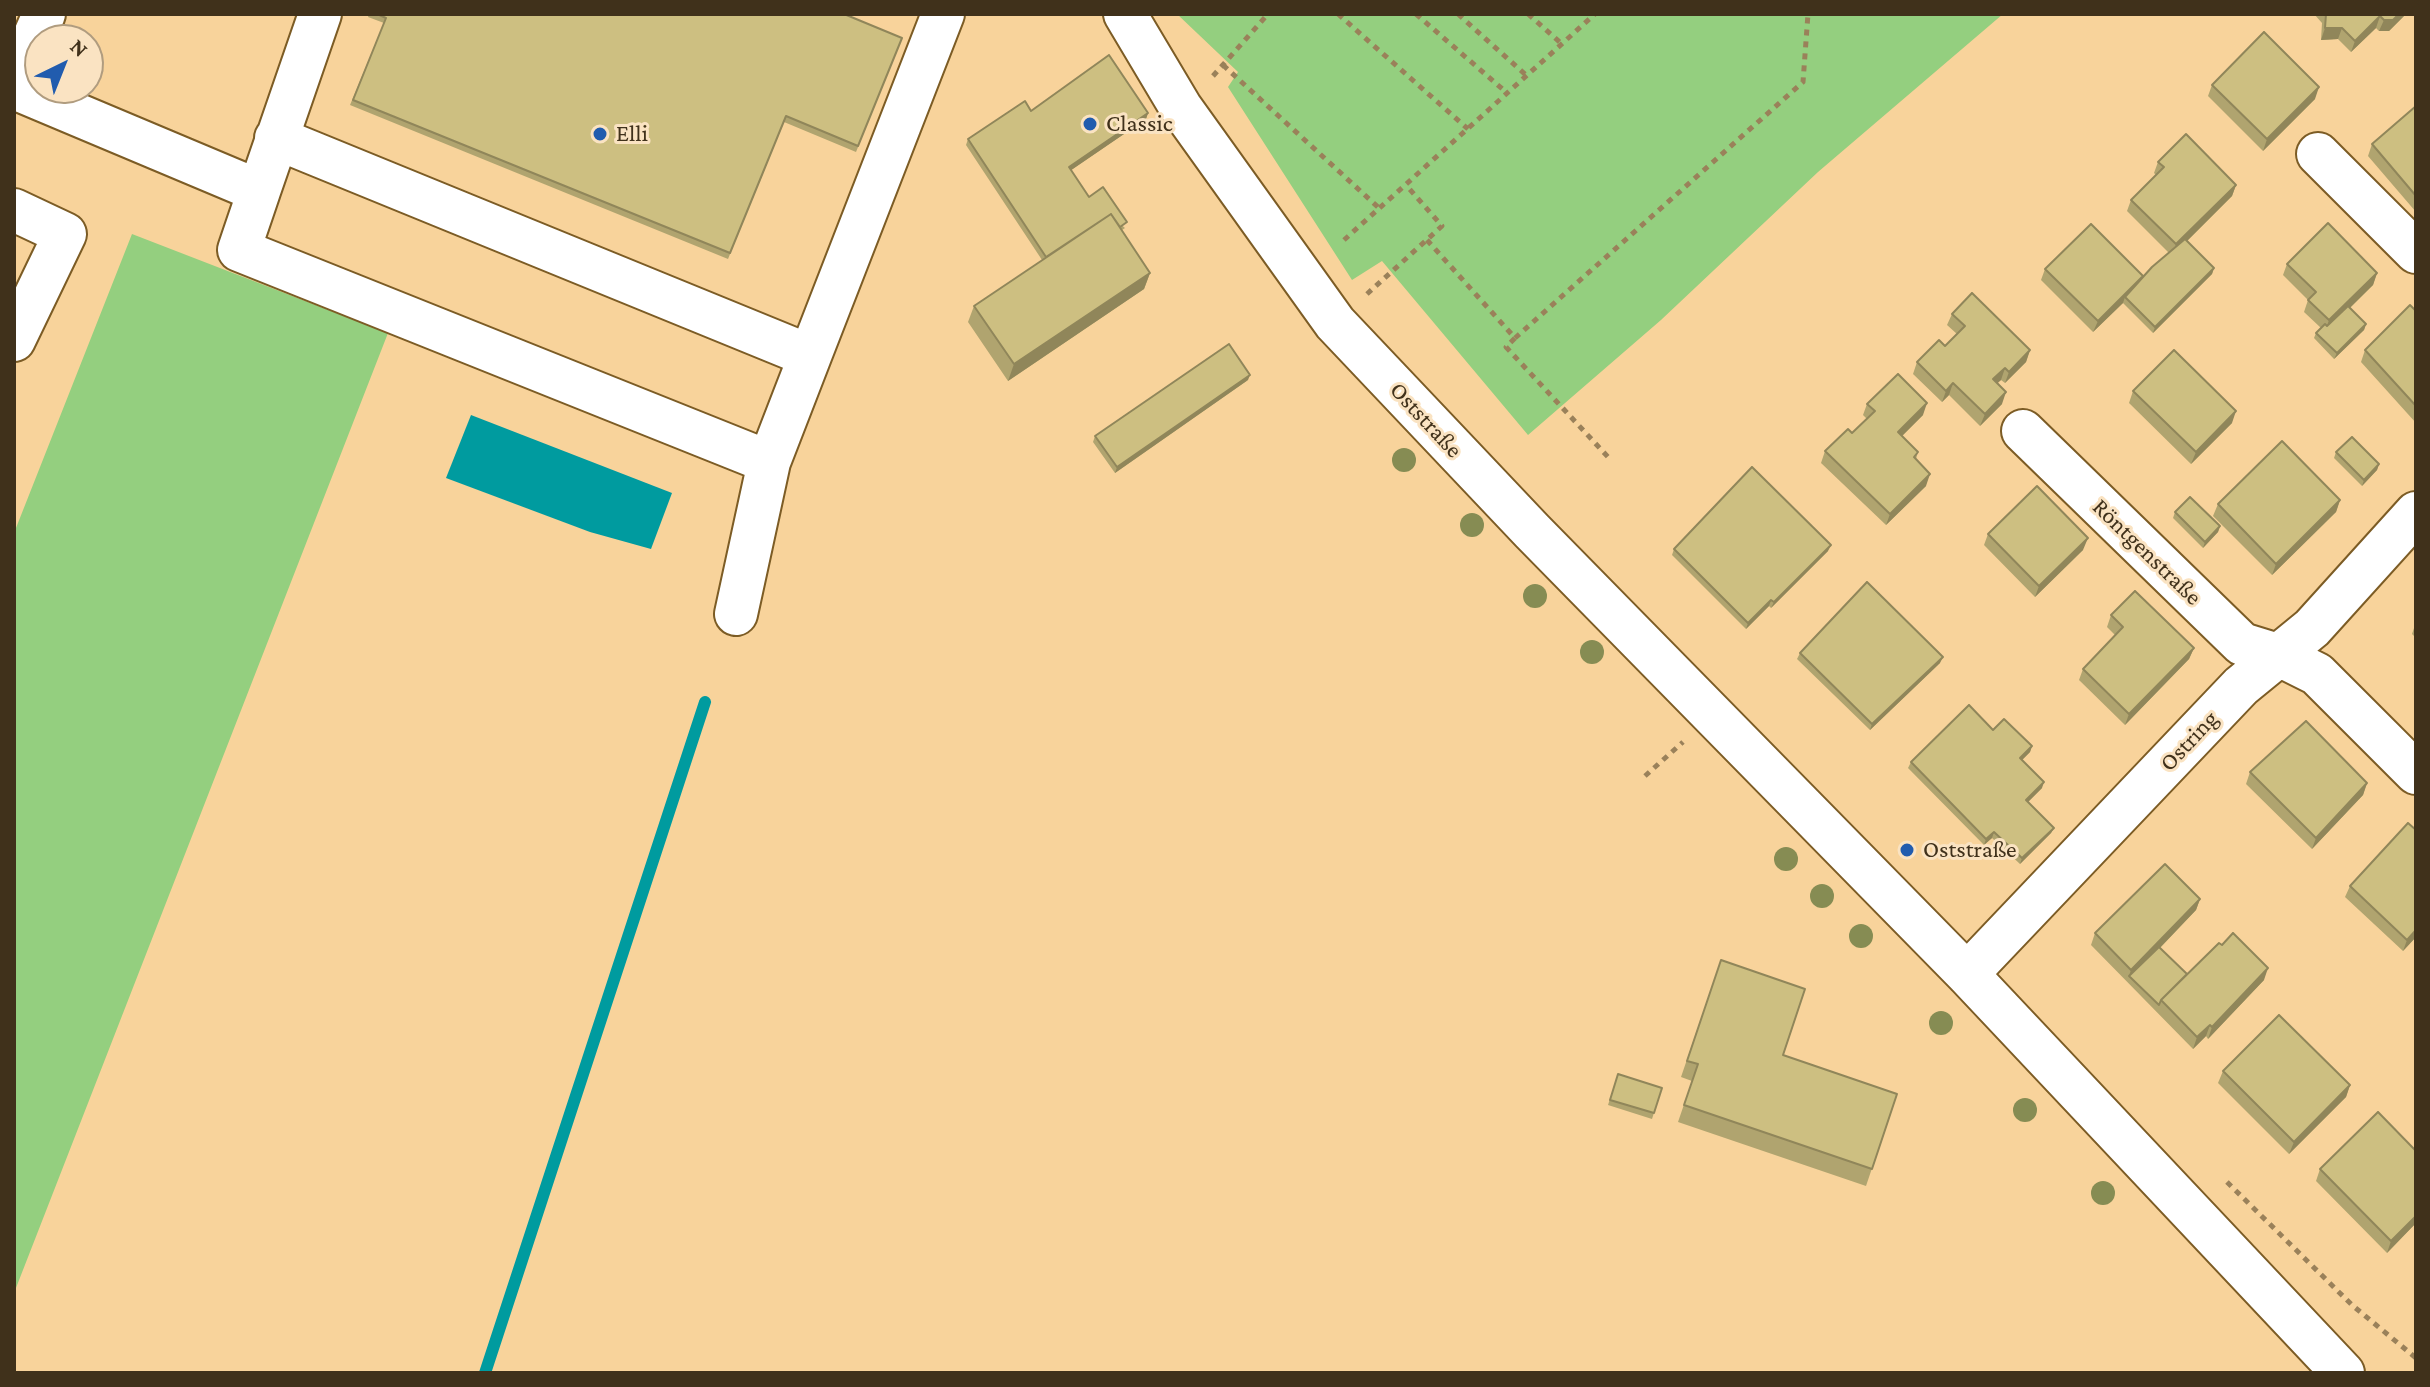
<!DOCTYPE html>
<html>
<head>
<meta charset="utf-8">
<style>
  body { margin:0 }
  #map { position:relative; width:2430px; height:1387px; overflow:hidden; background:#f8d39b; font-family:"Crimson Pro",serif }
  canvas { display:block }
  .frame { position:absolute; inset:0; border:16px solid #40311b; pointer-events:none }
  .north { position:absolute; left:24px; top:24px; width:80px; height:80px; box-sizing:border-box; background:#fae3c2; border:2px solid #b09c7f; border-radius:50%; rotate:43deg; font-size:22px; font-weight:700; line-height:32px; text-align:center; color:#40311b }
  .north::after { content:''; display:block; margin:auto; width:28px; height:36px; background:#215cae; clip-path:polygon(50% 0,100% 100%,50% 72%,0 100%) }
</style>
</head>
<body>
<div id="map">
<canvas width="2430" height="1387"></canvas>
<div class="frame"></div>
<div class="north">N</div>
</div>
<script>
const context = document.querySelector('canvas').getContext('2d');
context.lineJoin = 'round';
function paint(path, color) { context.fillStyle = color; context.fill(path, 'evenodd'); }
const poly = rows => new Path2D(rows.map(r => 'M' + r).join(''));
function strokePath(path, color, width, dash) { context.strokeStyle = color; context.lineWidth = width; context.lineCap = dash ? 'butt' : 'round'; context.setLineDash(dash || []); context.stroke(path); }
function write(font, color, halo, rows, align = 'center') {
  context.font = font + ' "Crimson Pro",serif'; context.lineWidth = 6; context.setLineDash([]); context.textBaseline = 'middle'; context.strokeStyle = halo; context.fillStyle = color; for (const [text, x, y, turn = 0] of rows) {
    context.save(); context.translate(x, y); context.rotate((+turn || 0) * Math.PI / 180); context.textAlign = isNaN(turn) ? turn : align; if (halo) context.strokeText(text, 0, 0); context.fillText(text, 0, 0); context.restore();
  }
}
paint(poly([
  [1177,14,2003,14,1818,172,1661,320,1528,435,1382,261,1352,280,1228,87,1238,72],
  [132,234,388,333,14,1293,14,533]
]), '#94cf7f');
paint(poly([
  [471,415,672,493,651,549,590,532,446,478]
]), '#009b9f');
strokePath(poly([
  [485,1373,705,702]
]), '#009b9f', 12);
const minor = poly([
  [1125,14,1181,108,1335,323,1532,531,1967,974,2343,1373],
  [14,83,44,14],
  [14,88,259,191,320,14],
  [276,138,810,356,943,14],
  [2318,154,2416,252],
  [259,191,239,250,769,462,736,614],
  [14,210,65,234,14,340],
  [2023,431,2242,644,2281,656,2317,674,2416,773],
  [769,462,810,356],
  [1967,974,2241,686,2312,628,2416,513]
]);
strokePath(minor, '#7c5c25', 46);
strokePath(poly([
  [1338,14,1468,129],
  [1416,14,1507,93],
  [1458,14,1527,76],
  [1528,14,1562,44],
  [1223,65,1380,209],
  [1213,76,1268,14],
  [1344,240,1595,14],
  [1427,240,1515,338,1506,347,1608,457],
  [1367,294,1442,226,1406,185],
  [1515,338,1803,82,1808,14],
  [1645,776,1683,742],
  [2227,1182,2352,1305,2416,1358]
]), '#9a815a', 5, [6, 6]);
strokePath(minor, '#fff', 42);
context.fillStyle = '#868c53';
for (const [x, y] of [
  [1404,460],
  [1472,525],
  [1535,596],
  [1592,652],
  [1786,859],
  [1822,896],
  [1861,936],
  [1941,1023],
  [2025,1110],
  [2103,1193]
]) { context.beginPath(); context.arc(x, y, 12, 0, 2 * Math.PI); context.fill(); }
paint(poly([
  [369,14,844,14,902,38,856,152,784,122,728,259,350,105,384,23,368,17],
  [2314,14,2406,14,2389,31,2379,31,2376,28,2351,52,2338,39,2321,40,2322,23],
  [2212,85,2315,99,2263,151,2208,96],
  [2416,106,2416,212,2368,156,2372,144],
  [1031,111,1148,113,1146,119,1071,170,1089,197,1125,228,1122,230,1150,273,1144,289,1008,381,968,322,974,306,1042,260,966,145,968,139],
  [2158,162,2236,185,2232,196,2187,241,2214,268,2212,274,2153,333,2123,303,2093,332,2041,280,2045,269,2142,278,2169,253,2127,211,2131,200,2156,175,2154,173],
  [2287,264,2377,273,2373,285,2350,308,2366,324,2364,330,2334,359,2314,338,2316,333,2321,328,2304,312,2308,300,2283,275],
  [2416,311,2416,423,2361,362,2365,350],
  [1952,314,2030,350,2026,362,2005,383,2001,380,1997,383,2002,404,1980,426,1949,395,1942,402,1913,374,1917,362,1945,346,1957,334,1947,325],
  [1248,380,1115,473,1093,442,1095,436],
  [2133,391,2232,423,2191,464,2129,403],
  [1867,404,1923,415,1902,436,1918,452,1916,459,1926,486,1886,525,1821,463,1825,451,1852,433,1867,419,1863,415],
  [2336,452,2379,464,2377,470,2362,486,2334,458],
  [2340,500,2336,512,2272,575,2213,516,2218,504],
  [2175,512,2220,526,2218,532,2203,548,2173,518],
  [1988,534,2083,550,2035,597,1984,545],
  [1674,549,1828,551,1771,608,1769,606,1746,629,1672,555],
  [2111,615,2194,648,2189,659,2125,725,2079,680,2083,669,2115,635,2107,627],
  [2416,622,2416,638,2412,634],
  [1800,653,1940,663,1870,730,1797,659],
  [1993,730,2032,746,2030,752,2022,760,2042,788,2028,802,2054,828,2051,833,2020,864,1992,838,1984,845,1908,768,1911,762],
  [2250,772,2367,783,2363,795,2312,849,2246,784],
  [2416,830,2416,937,2403,951,2345,897,2350,886],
  [2200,899,2196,910,2160,948,2187,974,2264,980,2208,1039,2206,1036,2193,1049,2091,945,2095,933],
  [1721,960,1783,1055,1897,1094,1866,1186,1678,1122,1692,1081,1681,1077],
  [2223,1071,2350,1085,2346,1097,2289,1154,2218,1083],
  [1618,1074,1662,1088,1652,1119,1608,1105],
  [2416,1151,2416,1223,2387,1253,2316,1181,2320,1169]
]), '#b0a46f');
paint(poly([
  [2399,14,2406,14,2389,31,2379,31,2384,20],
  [2380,16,2376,28,2351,52,2355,41],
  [2325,28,2342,28,2338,39,2321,40],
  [2319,87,2315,99,2263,151,2267,139],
  [1148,113,1146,119,1067,173,1069,167],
  [2236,185,2232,196,2172,256,2176,244],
  [2214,268,2212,274,2153,333,2155,327],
  [1150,273,1144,289,1008,381,1014,364],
  [2377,273,2373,285,2325,332,2329,320],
  [2143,276,2127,299,2125,297,2123,303,2093,332,2098,321],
  [2366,324,2364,330,2334,359,2337,353],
  [2030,350,2026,362,2005,383,2009,372],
  [2005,368,2001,380,1989,391,1993,379],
  [1250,375,1248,380,1115,473,1117,467],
  [1953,383,1949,395,1942,402,1946,391],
  [2006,392,2002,404,1980,426,1985,414],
  [1927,403,1923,415,1894,444,1898,432],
  [2236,411,2232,423,2191,464,2196,452],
  [2379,464,2377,470,2362,486,2364,480],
  [1930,474,1926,486,1886,525,1890,514],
  [2340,500,2336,512,2272,575,2276,564],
  [2220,526,2218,532,2203,548,2205,542],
  [2088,538,2083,550,2035,597,2039,586],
  [1831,545,1828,551,1771,608,1774,602],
  [1771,600,1769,606,1746,629,1748,623],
  [2194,648,2189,659,2125,725,2129,714],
  [1943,657,1940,663,1870,730,1872,724],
  [2032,746,2030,752,2018,764,2020,758],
  [2044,782,2042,788,2024,806,2026,800],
  [2367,783,2363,795,2312,849,2316,838],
  [2054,828,2051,833,2020,864,2022,858],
  [1994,832,1992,838,1984,845,1986,839],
  [2200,899,2196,910,2131,978,2129,976,2131,970],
  [2416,930,2416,937,2403,951,2407,940],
  [2268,968,2264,980,2208,1039,2212,1027],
  [2210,1025,2206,1036,2193,1049,2197,1037],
  [2350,1085,2346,1097,2289,1154,2294,1142],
  [2416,1216,2416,1223,2387,1253,2391,1241]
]), '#90865a');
const building = poly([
  [377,14,844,14,902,38,858,146,786,116,730,253,353,100,386,18,377,14],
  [2326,14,2399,14,2393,20,2384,20,2380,16,2355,41,2342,28,2325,28,2326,14],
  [2264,32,2319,87,2267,139,2212,85,2264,32],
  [1109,55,1148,113,1069,167,1089,197,1103,187,1127,222,1120,227,1111,214,1046,257,968,139,1025,101,1031,111,1109,55],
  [2416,106,2416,196,2372,144,2416,106],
  [2186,134,2236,185,2176,244,2131,200,2164,167,2158,162,2186,134],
  [1111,214,1150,273,1014,364,974,306,1111,214],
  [2328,223,2377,273,2329,320,2308,300,2316,292,2287,264,2328,223],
  [2091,224,2143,276,2098,321,2045,269,2091,224],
  [2185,239,2214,268,2155,327,2125,297,2152,267,2185,239],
  [1972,293,2030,350,2009,372,2005,368,1993,379,2006,392,1985,414,1953,383,1946,391,1917,362,1939,340,1945,346,1965,326,1952,314,1972,293],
  [2410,305,2416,311,2416,406,2365,350,2410,305],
  [2348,306,2366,324,2337,353,2316,333,2325,324,2327,326,2348,306],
  [1229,344,1250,375,1117,467,1095,436,1229,344],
  [2174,350,2236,411,2196,452,2133,391,2174,350],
  [1898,374,1927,403,1898,432,1918,452,1914,457,1930,474,1890,514,1825,451,1848,429,1852,433,1875,411,1867,404,1898,374],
  [2352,437,2379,464,2364,480,2336,452,2352,437],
  [2282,441,2340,500,2276,564,2218,504,2282,441],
  [1752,467,1831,545,1774,602,1771,600,1748,623,1674,549,1752,467],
  [2037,486,2088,538,2039,586,1988,534,2037,486],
  [2190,497,2220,526,2205,542,2175,512,2190,497],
  [1867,582,1943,657,1872,724,1800,653,1867,582],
  [2135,591,2194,648,2129,714,2083,669,2123,627,2111,615,2135,591],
  [1969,705,1993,730,2004,719,2032,746,2020,758,2044,782,2026,800,2054,828,2022,858,1994,832,1986,839,1911,762,1969,705],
  [2306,721,2367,783,2316,838,2250,772,2306,721],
  [2408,823,2416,830,2416,930,2407,940,2350,886,2408,823],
  [2165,864,2200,899,2131,970,2095,933,2165,864],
  [2233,933,2268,968,2212,1027,2210,1025,2197,1037,2161,1000,2219,943,2222,945,2233,933],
  [2159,947,2187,974,2161,1000,2159,1005,2129,976,2159,947],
  [1721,960,1805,989,1783,1055,1897,1094,1872,1169,1684,1105,1698,1064,1687,1061,1721,960],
  [2279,1015,2350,1085,2294,1142,2223,1071,2279,1015],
  [1618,1074,1662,1088,1654,1113,1610,1100,1618,1074],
  [2378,1112,2416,1151,2416,1216,2391,1241,2320,1169,2378,1112]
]);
paint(building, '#cdbf81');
strokePath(building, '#90865a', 2);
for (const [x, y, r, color] of [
  [1090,124,8,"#215cae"],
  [600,134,8,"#215cae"],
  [1907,850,8,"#215cae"]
]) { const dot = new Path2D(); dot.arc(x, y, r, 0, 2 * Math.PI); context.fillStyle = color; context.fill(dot); strokePath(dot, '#fae3c2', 3); }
write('24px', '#40311b', '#fae3c2', [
  ["Classic",1106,124],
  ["Elli",616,134],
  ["Oststraße",1923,850]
], 'left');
write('24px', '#40311b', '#fae3c2', [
  ["Oststraße",1426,420,47],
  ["Röntgenstraße",2147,552,44],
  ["Ostring",2189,741,-47]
]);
</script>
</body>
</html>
